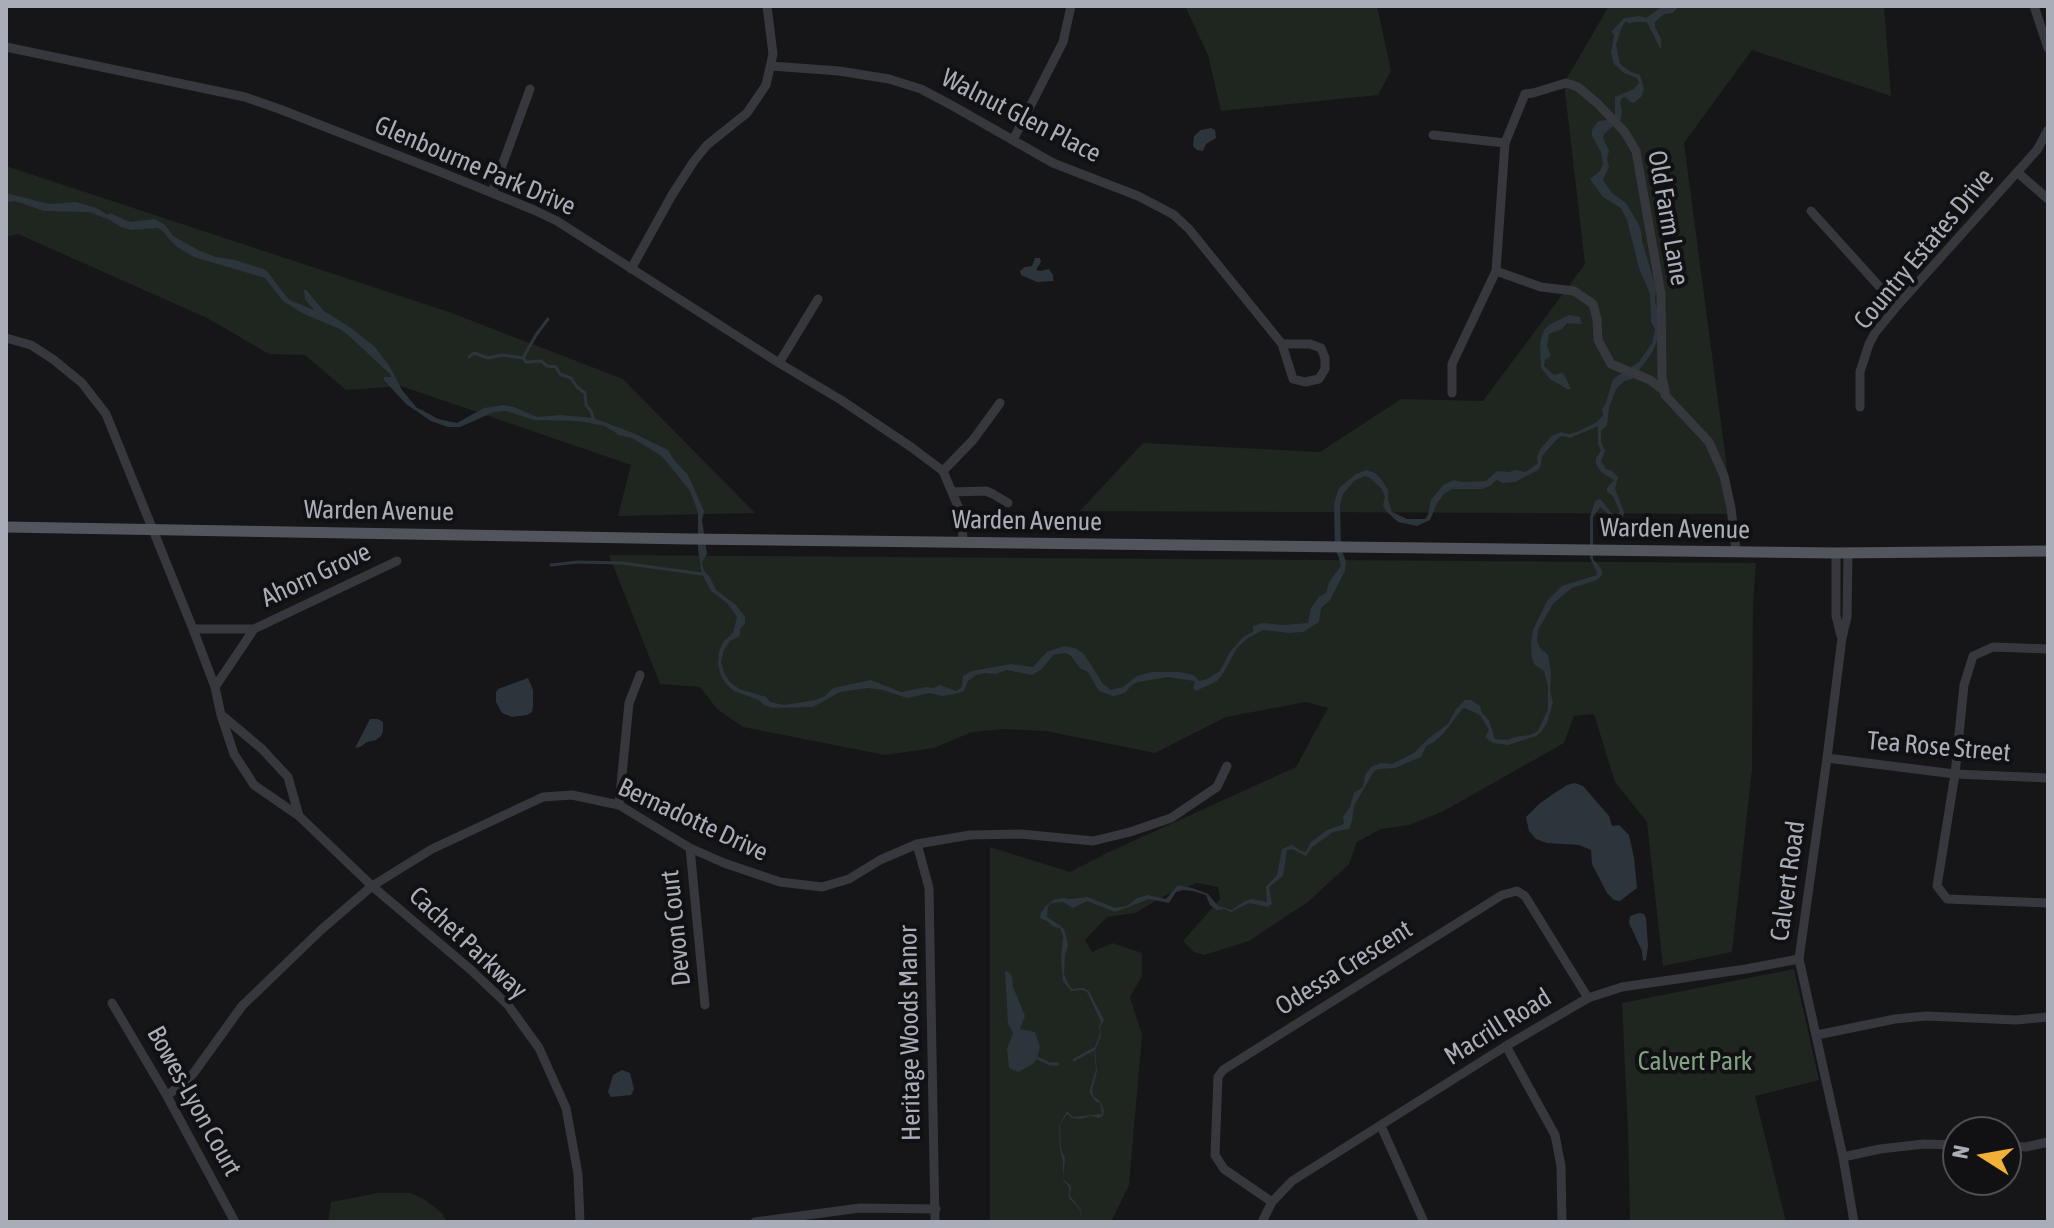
<!DOCTYPE html>
<html>
<head>
<meta charset="utf-8">
<style>
  body { margin:0 }
  #map { position:relative; width:2054px; height:1228px; overflow:hidden; background:#161618; font-family:"Asap Condensed",sans-serif }
  canvas { display:block }
  .frame { position:absolute; inset:0; border:8px solid #a8adb8; pointer-events:none }
  .north { position:absolute; left:1942px; top:1116px; width:80px; height:80px; box-sizing:border-box; background:#111113; border:2px solid #4d4f55; border-radius:50%; rotate:281deg; font-size:22px; font-weight:700; line-height:32px; text-align:center; color:#a8adb8 }
  .north::after { content:''; display:block; margin:auto; width:28px; height:36px; background:#f2b134; clip-path:polygon(50% 0,100% 100%,50% 72%,0 100%) }
</style>
</head>
<body>
<div id="map">
<canvas width="2054" height="1228"></canvas>
<div class="frame"></div>
<div class="north">N</div>
</div>
<script>
const context = document.querySelector('canvas').getContext('2d');
context.lineJoin = 'round';
function paint(path, color) { context.fillStyle = color; context.fill(path, 'evenodd'); }
const poly = rows => new Path2D(rows.map(r => 'M' + r).join(''));
function strokePath(path, color, width, dash) { context.strokeStyle = color; context.lineWidth = width; context.lineCap = dash ? 'butt' : 'round'; context.setLineDash(dash || []); context.stroke(path); }
function write(font, color, halo, rows, align = 'center') {
  context.font = font + ' "Asap Condensed",sans-serif'; context.lineWidth = 8; context.setLineDash([]); context.textBaseline = 'middle'; context.strokeStyle = halo; context.fillStyle = color; for (const [text, x, y, turn = 0] of rows) {
    context.save(); context.translate(x, y); context.rotate((+turn || 0) * Math.PI / 180); context.textAlign = isNaN(turn) ? turn : align; if (halo) context.strokeText(text, 0, 0); context.fillText(text, 0, 0); context.restore();
  }
}
paint(poly([
  [1185,6,1377,6,1391,71,1378,95,1221,111,1208,55],
  [1609,6,1884,6,1891,96,1752,50,1684,143,1733,514,1080,511,1143,443,1320,452,1401,399,1483,401,1585,264,1564,83],
  [6,166,449,312,623,379,755,513,618,516,631,465,401,386,346,390,305,355,269,354,207,318,18,234,6,237],
  [609,555,1756,563,1753,605,1752,769,1732,952,1663,966,1647,822,1615,782,1594,714,1574,716,1564,743,1442,812,1409,825,1381,829,1357,842,1349,864,1308,902,1249,941,1204,955,1194,952,1183,941,1220,899,1218,887,1197,883,1166,895,1135,913,1107,917,1085,940,1092,952,1112,943,1142,953,1142,976,1130,997,1142,1035,1129,1185,1111,1222,990,1222,990,847,1070,872,1109,852,1296,767,1328,708,1306,702,1226,717,1155,753,1046,731,1004,729,972,732,934,748,885,755,743,727,717,709,700,687,660,684],
  [1794,969,1819,1080,1755,1096,1786,1222,1630,1222,1628,1130,1622,1003],
  [378,1193,410,1193,424,1199,442,1213,447,1222,328,1222,331,1202]
]), '#1e261f');
paint(poly([
  [1663,6,1679,6,1673,13,1664,14,1655,22,1655,27,1661,39,1661,50,1647,22,1635,22,1627,24,1629,22,1625,22,1621,29,1616,45,1620,64,1631,72,1640,75,1644,89,1641,97,1634,103,1630,102,1626,97,1622,98,1620,103,1622,111,1621,119,1604,134,1603,138,1609,151,1607,159,1609,167,1603,180,1612,193,1626,203,1638,223,1641,231,1642,241,1656,288,1655,300,1659,322,1658,338,1653,351,1643,365,1632,379,1624,381,1616,389,1609,408,1607,425,1601,431,1601,441,1605,451,1601,461,1606,469,1612,471,1618,477,1615,489,1624,512,1623,518,1615,520,1600,507,1593,517,1593,559,1602,570,1602,575,1597,580,1572,588,1563,595,1553,604,1538,630,1537,640,1540,648,1548,655,1551,672,1550,692,1553,702,1547,723,1541,732,1536,736,1508,745,1493,743,1485,737,1489,730,1480,715,1465,708,1462,709,1444,733,1434,742,1426,746,1421,757,1395,768,1379,769,1374,771,1354,806,1352,821,1349,829,1333,832,1312,847,1306,856,1292,849,1287,850,1283,876,1269,887,1272,904,1268,907,1249,903,1231,912,1224,909,1217,910,1210,905,1206,895,1193,891,1183,890,1176,892,1169,903,1149,899,1115,912,1087,901,1073,908,1063,902,1051,903,1048,906,1047,917,1061,926,1065,931,1068,946,1065,954,1064,974,1069,985,1072,989,1083,988,1089,991,1104,1020,1100,1027,1101,1036,1095,1050,1097,1071,1092,1091,1094,1097,1100,1101,1104,1110,1103,1116,1099,1118,1090,1116,1081,1119,1072,1118,1067,1114,1060,1125,1061,1149,1065,1158,1063,1179,1071,1186,1070,1196,1082,1211,1079,1222,1081,1211,1069,1198,1069,1187,1063,1180,1063,1163,1060,1149,1059,1126,1067,1111,1073,1117,1102,1114,1100,1103,1096,1102,1089,1092,1096,1070,1094,1049,1100,1034,1099,1026,1101,1022,1087,992,1082,990,1071,991,1063,981,1061,958,1063,937,1062,933,1060,928,1054,927,1047,921,1040,918,1041,913,1045,907,1053,900,1062,898,1070,899,1088,897,1115,908,1127,906,1137,898,1148,895,1166,899,1178,885,1192,888,1208,894,1218,906,1232,910,1243,902,1251,899,1267,902,1266,887,1277,875,1282,849,1292,845,1301,851,1306,852,1310,843,1327,830,1342,825,1344,823,1343,817,1350,807,1354,793,1363,787,1365,775,1371,767,1381,763,1392,764,1414,753,1429,738,1448,724,1456,709,1465,700,1471,700,1480,706,1482,713,1489,720,1495,739,1507,740,1515,737,1530,735,1538,731,1548,709,1548,686,1544,671,1535,665,1532,659,1531,644,1533,630,1547,601,1562,586,1597,575,1597,572,1590,558,1590,517,1595,501,1599,499,1602,501,1614,516,1620,512,1613,496,1607,492,1607,488,1614,480,1601,472,1596,464,1596,458,1601,451,1598,444,1598,426,1570,438,1562,436,1558,438,1542,456,1541,465,1538,470,1515,482,1503,483,1496,480,1490,486,1482,489,1452,489,1444,494,1437,503,1430,520,1417,526,1398,522,1386,511,1383,505,1385,497,1382,489,1370,478,1365,476,1354,481,1343,494,1340,505,1341,549,1346,561,1345,571,1330,600,1321,608,1319,622,1303,632,1289,633,1263,630,1248,638,1237,648,1224,672,1217,681,1196,691,1193,688,1195,683,1194,681,1168,677,1138,682,1132,685,1125,693,1113,696,1099,691,1088,672,1080,668,1071,656,1066,653,1053,655,1042,669,1032,675,1007,670,995,674,985,673,976,675,968,681,964,691,955,694,942,696,930,693,907,698,883,690,868,688,840,692,813,707,773,708,764,705,759,700,734,691,727,685,721,676,718,664,719,652,723,642,733,633,737,617,727,603,711,591,702,574,698,549,698,512,690,491,666,461,660,455,632,438,619,435,605,426,579,421,534,420,506,411,494,412,460,427,448,427,431,421,406,404,384,380,384,377,391,377,390,374,347,334,340,329,304,314,283,301,265,278,194,257,177,247,170,240,164,232,158,228,131,230,121,227,110,220,89,212,44,211,15,201,6,202,6,193,49,204,76,202,96,208,108,215,110,213,130,222,155,219,165,225,173,236,200,251,216,257,235,260,266,270,289,300,314,310,305,299,304,290,306,290,324,311,351,328,375,347,390,367,402,390,417,408,422,410,438,419,457,423,484,408,503,405,514,407,537,417,561,415,593,418,633,433,668,450,674,460,688,475,704,511,702,520,707,554,702,562,704,571,710,577,716,590,736,605,745,617,745,623,740,629,740,636,730,641,724,650,721,662,724,673,729,681,739,689,766,697,770,702,784,705,816,700,825,696,833,688,871,680,901,692,926,687,934,688,940,685,956,691,962,687,963,676,972,671,1011,664,1033,667,1047,652,1064,646,1075,648,1084,654,1103,684,1111,690,1123,687,1137,676,1152,672,1180,672,1194,675,1199,681,1207,679,1220,671,1230,652,1243,637,1253,632,1253,626,1263,623,1284,625,1308,623,1311,608,1319,597,1326,593,1329,582,1341,566,1339,558,1335,549,1334,503,1339,488,1356,474,1366,470,1375,473,1381,479,1388,490,1388,500,1392,512,1407,519,1425,519,1428,515,1431,500,1443,485,1454,480,1462,482,1486,481,1497,471,1509,472,1516,470,1525,472,1537,464,1538,462,1537,457,1541,448,1552,436,1561,432,1569,434,1577,432,1597,422,1603,415,1602,409,1606,403,1613,379,1639,362,1652,343,1655,329,1651,322,1650,294,1639,268,1627,220,1621,208,1603,197,1590,179,1600,171,1603,164,1601,152,1592,136,1592,130,1598,121,1608,120,1615,116,1615,97,1634,89,1639,83,1637,78,1624,73,1614,64,1611,53,1614,36,1613,33,1611,32,1624,18,1639,16,1646,18],
  [1211,128,1215,130,1216,138,1206,144,1203,151,1197,150,1193,146,1194,136,1201,130],
  [1035,258,1040,258,1041,262,1036,270,1040,271,1049,269,1053,275,1053,281,1037,282,1021,275,1020,271,1025,267,1032,266],
  [1569,315,1580,317,1582,324,1567,323,1562,329,1549,334,1547,346,1551,356,1545,360,1544,366,1554,375,1561,373,1564,374,1571,389,1567,389,1550,379,1541,368,1540,343,1544,330,1549,325],
  [528,678,533,690,533,706,532,712,527,715,512,717,502,713,496,702,496,692,498,689],
  [370,719,378,719,383,722,383,731,381,736,376,740,367,742,360,747,355,748],
  [1575,783,1583,786,1589,793,1609,816,1612,826,1619,825,1629,835,1634,858,1637,888,1620,901,1614,900,1607,893,1592,864,1591,850,1579,845,1547,843,1536,839,1529,831,1526,817,1539,804,1553,794,1567,785],
  [1639,913,1644,914,1646,918,1648,946,1646,960,1643,961,1642,951,1629,923,1630,916],
  [1005,971,1008,972,1012,976,1013,987,1025,1016,1020,1029,1035,1032,1040,1047,1037,1058,1033,1064,1018,1072,1009,1068,1007,1049,1013,1033,1008,1024],
  [622,1070,630,1073,634,1089,631,1095,611,1097,608,1092,613,1075]
]), '#2c353c');
strokePath(poly([
  [469,357,474,353,488,358,502,355,523,358,526,362,541,361,547,366,556,367,560,374,571,378,577,387,585,393,586,405,591,411,593,418],
  [523,358,536,335,548,319],
  [551,565,578,562,622,563,702,574],
  [1037,1058,1050,1064,1058,1064],
  [1074,1060,1094,1049]
]), '#2c353c', 3);
strokePath(poly([
  [2034,6,2048,48],
  [6,47,245,97,282,110,443,173,534,210,557,221,779,363,841,400,911,447,943,471,960,511,962,520,963,542],
  [771,66,839,71,889,79,921,89,953,106,1053,163,1138,196,1163,209,1174,215,1189,229,1282,344,1293,379,1305,382,1319,379,1325,369,1325,358,1321,348,1310,344,1282,344],
  [1433,135,1505,143],
  [1013,140,1063,42,1071,6],
  [2017,172,2048,199],
  [492,193,530,89],
  [1811,211,1897,306],
  [631,269,672,195,694,161,707,145,747,113,766,85,773,54,767,6],
  [1496,271,1541,287,1574,291,1593,304,1597,319,1598,340,1611,364,1650,380,1665,391,1665,395,1709,442,1724,476,1731,508,1736,551],
  [6,338,31,345,54,360,82,383,106,414,193,629,215,687,221,715,234,754,254,785,299,816,372,886,471,970,508,1005,539,1048,566,1108,578,1174,580,1222],
  [779,363,818,299],
  [1452,393,1452,364,1496,271,1505,143,1525,94,1533,93,1566,83,1578,87,1598,104,1624,131,1636,151,1661,294,1662,377,1665,391],
  [1860,407,1860,372,1869,344,1875,333,1897,306,2037,150,2048,130],
  [943,471,973,440,1000,403],
  [952,492,986,491,993,494,1008,503],
  [1836,553,1836,616,1841,636],
  [1848,553,1847,617,1842,638,1827,758,1799,959,1843,1157,1854,1222],
  [193,629,254,629,215,687],
  [254,629,397,561],
  [2048,649,1993,647,1973,656,1964,685,1955,774,1937,886,1947,899,2048,903],
  [224,717,262,749,288,777,299,816],
  [1827,758,1955,774,2048,778],
  [619,805,629,703,640,675],
  [917,844,929,888,935,1222],
  [690,848,705,1005],
  [112,1003,167,1096,235,1222],
  [1817,1035,1895,1019,1926,1016,2016,1020,2048,1017],
  [1506,1046,1555,1135,1561,1166,1562,1222],
  [167,1096,193,1074,242,1006,322,929,372,886,432,849,543,797,572,795,619,805,690,848,724,863,780,882,822,887,849,879,880,860,917,844,970,835,1021,834,1093,841,1130,832,1171,818,1217,787,1227,766],
  [1381,1126,1424,1222],
  [2006,1146,2026,1147,2048,1142],
  [1843,1157,1880,1149,1924,1144,1958,1145],
  [1272,1202,1224,1169,1215,1155,1218,1077,1223,1070,1502,895,1517,891,1525,896,1588,998],
  [755,1222,860,1208,936,1209],
  [1262,1222,1272,1202,1292,1181,1506,1046,1588,998,1622,987,1746,969,1799,959]
]), '#37383d', 9);
strokePath(poly([
  [6,527,690,539,1836,553,2048,551]
]), '#53555c', 11);
write('26px', '#a8adb8', '#111113', [
  ["Walnut Glen Place",1021,116,27],
  ["Glenbourne Park Drive",475,166,23],
  ["Old Farm Lane",1668,218,80],
  ["Country Estates Drive",1924,249,-50],
  ["Warden Avenue",379,511,1],
  ["Warden Avenue",1027,521,1],
  ["Warden Avenue",1675,529,1],
  ["Ahorn Grove",316,575,-25],
  ["Tea Rose Street",1939,747,5],
  ["Bernadotte Drive",693,820,25],
  ["Calvert Road",1788,881,-82],
  ["Devon Court",676,928,-96],
  ["Cachet Parkway",468,943,43],
  ["Odessa Crescent",1344,968,-32],
  ["Macrill Road",1498,1027,-32],
  ["Heritage Woods Manor",910,1033,-91],
  ["Bowes-Lyon Court",194,1101,61]
]);
write('26px', '#7fa381', '#111113', [
  ["Calvert Park",1695,1062]
]);
</script>
</body>
</html>
